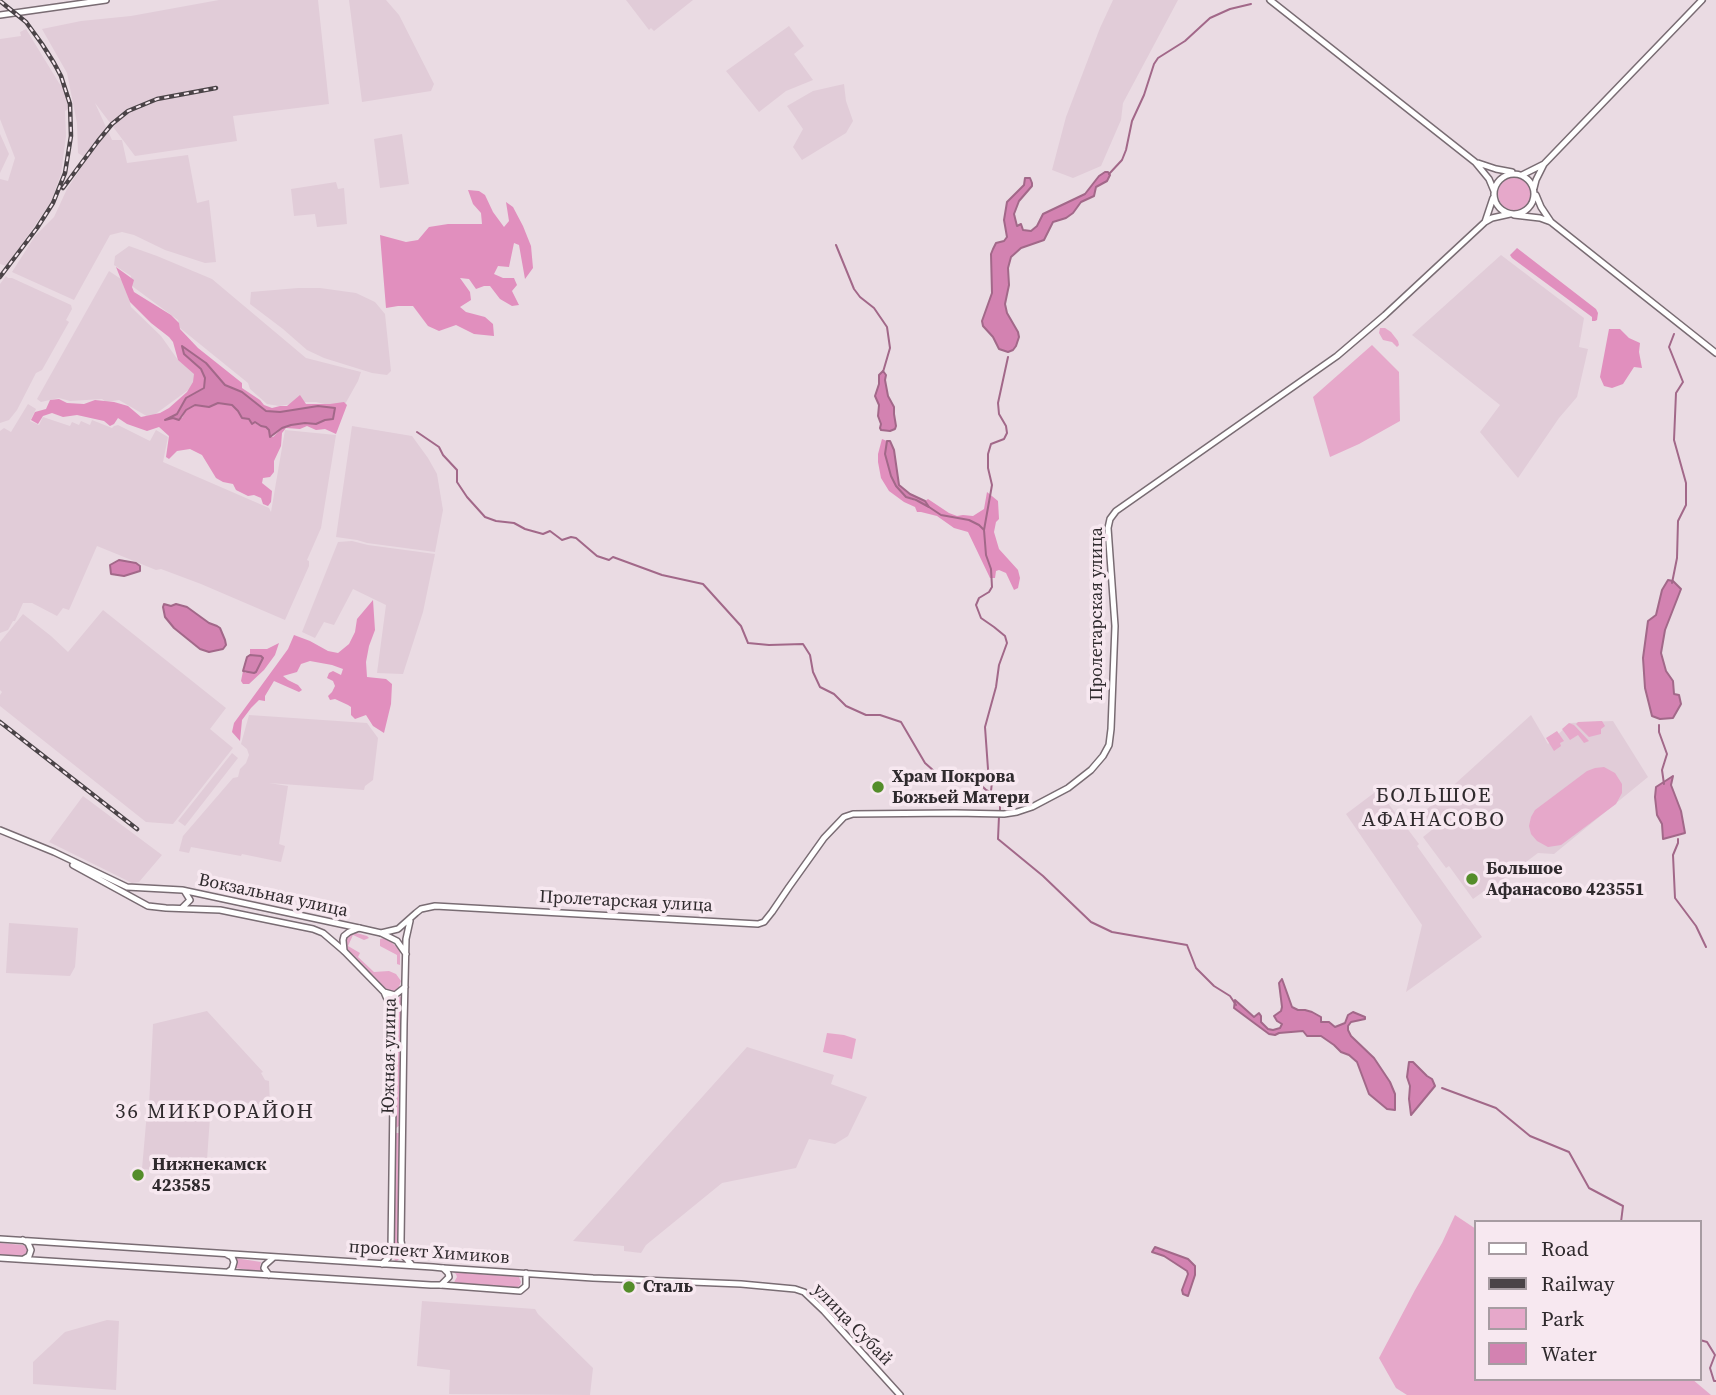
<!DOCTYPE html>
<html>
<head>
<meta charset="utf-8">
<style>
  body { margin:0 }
  #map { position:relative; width:1716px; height:1395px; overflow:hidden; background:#eadbe3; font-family:"Source Serif 4",serif }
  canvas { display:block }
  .legend { position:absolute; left:1474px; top:1220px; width:228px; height:161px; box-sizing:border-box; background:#f7e8f0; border:2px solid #a79ca2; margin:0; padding:9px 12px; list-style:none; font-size:21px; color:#2f2a2d }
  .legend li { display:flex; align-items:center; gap:14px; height:35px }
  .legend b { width:35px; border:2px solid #a79ca2 }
</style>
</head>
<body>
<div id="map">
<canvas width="1716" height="1395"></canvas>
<ul class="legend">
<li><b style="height:9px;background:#fff"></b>Road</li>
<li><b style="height:9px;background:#4a4347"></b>Railway</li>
<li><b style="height:19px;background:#e6a8ca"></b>Park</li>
<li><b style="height:19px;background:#d382b1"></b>Water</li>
</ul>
</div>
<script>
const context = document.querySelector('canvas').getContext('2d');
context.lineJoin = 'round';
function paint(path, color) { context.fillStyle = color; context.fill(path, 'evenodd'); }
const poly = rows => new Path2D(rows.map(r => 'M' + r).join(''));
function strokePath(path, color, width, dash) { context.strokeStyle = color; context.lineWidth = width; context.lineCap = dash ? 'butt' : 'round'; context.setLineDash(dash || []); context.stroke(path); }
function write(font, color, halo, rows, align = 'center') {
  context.font = font + ' "Source Serif 4",serif'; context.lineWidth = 7; context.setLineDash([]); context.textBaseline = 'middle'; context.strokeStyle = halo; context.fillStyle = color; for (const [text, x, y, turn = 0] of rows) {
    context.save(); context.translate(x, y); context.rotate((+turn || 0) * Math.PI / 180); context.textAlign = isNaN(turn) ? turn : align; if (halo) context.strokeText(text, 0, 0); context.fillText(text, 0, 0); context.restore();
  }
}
paint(poly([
  [219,0,318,0,329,104,233,116,237,141,135,156,95,103,112,140,122,140,127,163,188,155,197,203,209,200,216,262,205,263,165,250,134,235,122,232,110,235,74,300,12,272,35,236,54,217,67,189,87,159,78,153,77,123,67,73,42,29,81,21,131,16],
  [349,0,386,0,399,15,434,84,431,91,362,102],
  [626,0,693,0,654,31,651,28,649,30],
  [1113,0,1178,0,1123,103,1121,120,1101,166,1073,178,1052,170,1066,117,1100,28],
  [789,26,804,46,794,54,813,80,786,91,759,112,726,71],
  [26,29,59,83,64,88,68,104,68,109,65,111,66,136,61,174,51,202,7,266,0,264,0,179,8,181,15,158,0,119,0,39,21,36,20,32],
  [844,84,846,101,853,121,846,133,802,160,793,147,803,129,787,106,813,91],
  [0,134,9,154,0,173],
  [402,134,409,184,380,188,374,139],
  [336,182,338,189,344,188,347,224,317,227,315,214,294,216,291,189],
  [129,246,157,256,212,279,306,358,361,372,358,381,344,406,329,405,316,402,306,402,279,406,267,404,250,389,248,383,180,328,178,320,132,286,131,276,114,265,115,256],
  [1501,255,1584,318,1579,347,1588,349,1577,397,1559,418,1518,478,1480,432,1500,405,1412,335],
  [109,271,124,281,131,307,161,336,178,360,195,372,195,385,150,418,119,400,106,402,102,399,70,401,59,398,41,402,37,399],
  [6,276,8,278,12,278,71,305,72,309,66,320,69,322,42,370,36,373,17,410,9,420,0,423,0,284],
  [298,288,320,288,356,293,375,302,385,314,391,371,387,375,372,373,324,358,307,350,283,329,250,304,251,292],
  [28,404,36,409,30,421,39,425,43,417,70,426,72,422,79,425,81,421,90,425,92,420,112,428,114,426,118,425,150,441,156,430,168,437,163,462,269,508,271,512,285,430,336,435,321,528,307,560,309,561,309,566,285,620,201,584,161,569,156,570,97,546,69,610,63,608,57,616,32,603,23,603,15,621,13,621,8,630,0,633,0,431,4,428,11,432],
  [352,426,412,436,428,458,437,474,443,510,435,552,367,543,357,540,336,537],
  [352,541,368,545,435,554,423,612,403,674,377,673,386,605,353,589,334,625,324,622,315,638,302,632,338,542],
  [103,610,226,708,210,729,233,748,173,824,146,822,0,706,0,695,2,692,0,690,0,642,23,614,51,636,68,652],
  [249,715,367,723,378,738,373,780,365,786,364,790,269,783,288,786,279,844,285,846,281,862,242,854,241,856,191,847,189,853,179,851,183,836,233,778,238,777,240,769,246,763,249,755,247,749,241,744],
  [1531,715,1548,744,1570,723,1613,721,1648,777,1554,854,1538,853,1495,885,1494,884,1473,899,1449,866,1446,868,1423,837,1433,829,1424,812],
  [232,753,238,758,185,826,178,821],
  [1378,790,1419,844,1417,846,1482,937,1406,992,1422,925,1346,814],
  [83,796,162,855,139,882,132,883,49,842],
  [9,923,78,928,75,967,70,976,6,973],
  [207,1011,263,1072,261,1073,265,1080,269,1081,270,1105,240,1102,229,1111,149,1106,153,1024],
  [747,1047,834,1075,831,1084,867,1097,848,1136,835,1144,809,1139,796,1168,722,1183,646,1245,641,1253,624,1251,624,1246,573,1241],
  [147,1112,210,1117,206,1174,142,1169],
  [422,1301,535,1309,538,1314,593,1368,590,1395,449,1394,450,1370,417,1366],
  [107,1320,119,1321,116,1390,33,1384,33,1362,65,1332]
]), '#e1ccd8');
paint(poly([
  '1498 194a17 17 0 1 1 34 0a17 17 0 1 1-34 0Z',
  [1380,328,1385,328,1391,332,1398,341,1399,345,1397,347,1392,342,1383,340,1379,333],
  [1372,345,1399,372,1400,421,1359,444,1330,457,1313,397],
  [1602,721,1605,726,1601,729,1601,734,1589,737,1576,724,1578,722],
  [1569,723,1574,725,1589,741,1584,743,1578,735,1570,740,1562,729],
  [1557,731,1564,741,1560,743,1561,746,1554,751,1546,738],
  [1604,767,1615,773,1622,784,1622,793,1616,804,1561,845,1548,847,1537,841,1531,834,1529,826,1531,817,1535,810,1587,771,1595,768],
  [353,932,367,936,369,938,364,940,353,935,348,946,360,953,358,957,374,972,389,971,396,974,401,981,398,990,392,993,388,991,346,948,347,936],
  [384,938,390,941,400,950,400,965,397,964,397,955,380,946,380,939],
  [403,996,400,1125,396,1128,395,1126,395,1040,388,999,394,999],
  [827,1033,844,1035,856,1039,852,1059,823,1052],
  [393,1133,399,1133,399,1259,396,1262,393,1257],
  [1455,1215,1476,1229,1476,1379,1692,1379,1711,1395,1407,1395,1396,1388,1379,1358,1415,1290,1442,1243],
  [0,1243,23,1245,27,1247,27,1252,23,1256,0,1255],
  [235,1258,261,1262,260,1266,262,1272,235,1268],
  [453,1272,519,1277,521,1282,520,1285,516,1289,453,1284,457,1277,456,1274]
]), '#e6a8ca');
paint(poly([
  [468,190,479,191,485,195,493,212,504,227,509,221,506,202,513,207,523,226,531,246,533,268,525,279,519,245,514,243,509,267,498,266,494,274,503,278,514,278,517,285,512,291,519,305,512,306,500,299,490,286,484,286,476,289,469,279,460,278,470,292,471,300,460,307,466,312,485,317,493,324,494,336,474,334,456,325,439,331,428,326,413,306,398,306,386,308,380,235,406,242,418,240,429,227,448,224,482,224,481,213,473,204],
  [1517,248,1596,309,1598,313,1597,320,1595,321,1592,321,1592,317,1512,258,1510,255],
  [116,267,134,280,132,287,134,292,171,315,179,323,180,329,198,348,242,383,242,388,260,400,264,405,272,408,280,406,287,406,300,395,306,404,330,404,344,402,347,405,336,434,325,429,316,430,307,426,300,429,286,428,282,433,281,446,274,461,274,472,270,477,263,478,262,483,272,491,271,502,268,506,263,504,261,498,254,495,248,496,236,490,233,484,223,482,216,478,202,455,190,449,177,451,169,459,166,457,169,436,159,427,147,431,127,424,118,418,114,424,110,426,104,421,77,415,63,417,52,413,43,416,38,424,31,420,35,412,46,409,50,400,59,399,67,403,84,404,95,400,114,402,128,406,141,417,160,413,169,408,187,392,193,382,194,374,178,360,173,342,169,337,151,323,130,302],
  [184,354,206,363,225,385,242,392,266,411,280,412,318,406,333,419,325,420,316,424,305,423,291,425,282,428,273,437,269,436,269,430,266,427,261,426,251,421,233,405,218,403,209,407,195,405,186,410,182,418,173,418,172,416,177,414,186,398,204,388,205,378,200,368],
  [1609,329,1620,329,1629,338,1640,343,1639,352,1642,368,1634,367,1623,384,1612,388,1604,386,1600,377],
  [882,439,887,441,885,454,891,476,906,497,928,506,925,501,928,499,949,513,957,516,963,515,973,516,984,509,987,492,998,501,999,519,996,522,994,532,999,549,1018,570,1020,578,1018,588,1014,590,1006,573,999,570,996,571,995,578,990,578,968,532,954,528,937,516,921,512,917,512,915,507,904,502,889,491,881,478,878,462,878,454],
  [373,600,375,630,369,646,366,662,367,677,386,679,392,684,391,704,384,733,373,726,366,715,355,719,351,715,351,707,348,705,335,699,330,700,328,696,332,692,335,686,333,681,327,678,329,673,333,671,341,675,343,669,332,665,310,661,301,664,297,672,283,676,288,680,298,685,302,690,299,692,274,681,265,696,265,701,259,700,251,708,242,720,240,741,232,732,234,723,288,649,294,635,310,641,328,651,338,653,349,644,355,632,357,619],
  [279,643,275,655,264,670,249,684,243,684,241,681,243,671,246,673,256,657,250,655,250,649,267,649]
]), '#e18fbe');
const water = poly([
  [1105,172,1108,172,1110,175,1107,181,1096,187,1094,196,1081,202,1073,213,1066,218,1053,222,1044,240,1021,248,1011,257,1008,268,1009,285,1005,304,1007,313,1018,332,1019,337,1016,346,1013,350,1008,352,999,349,993,337,983,326,982,321,992,293,991,254,993,249,996,243,1004,241,1007,237,1004,220,1007,202,1024,185,1025,178,1030,178,1032,183,1032,186,1019,201,1014,214,1017,226,1021,224,1023,230,1031,231,1037,226,1043,214,1085,194,1099,176,1105,172],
  [182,346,206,363,225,385,242,392,266,411,280,412,318,406,335,408,333,419,325,420,316,424,305,423,291,425,282,428,270,437,269,430,266,427,261,426,255,422,252,424,249,419,242,418,238,411,232,405,218,403,209,407,195,405,186,410,179,420,173,418,165,420,177,414,186,398,204,388,205,378,201,369,184,354,182,346],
  [883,371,886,375,885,380,888,396,894,407,894,414,896,426,895,429,890,431,881,430,880,428,881,424,878,416,879,405,875,396,879,384,879,375,883,371],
  [887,441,890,441,894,450,899,485,910,494,925,501,929,507,916,500,906,497,896,486,891,476,885,454,887,441],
  [119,560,136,563,140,566,140,571,124,576,111,574,110,565,119,560],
  [1668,580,1673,581,1681,589,1665,630,1661,653,1666,671,1673,681,1674,694,1679,695,1681,704,1673,718,1660,719,1652,716,1645,688,1643,658,1648,621,1656,615,1662,590,1668,580],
  [164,604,171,606,176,604,187,607,209,623,217,626,220,628,225,640,226,645,223,649,209,652,200,649,174,628,165,617,163,607,164,604],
  [250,655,261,656,263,658,256,672,254,673,243,671,247,657,250,655],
  [1673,776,1671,785,1681,811,1685,833,1663,839,1662,824,1657,815,1655,797,1656,787,1673,776],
  [1282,979,1292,1007,1298,1010,1305,1010,1312,1012,1321,1017,1321,1022,1329,1022,1335,1027,1345,1023,1348,1015,1353,1012,1365,1017,1365,1019,1351,1022,1348,1026,1348,1030,1351,1036,1374,1058,1390,1082,1395,1094,1395,1110,1387,1109,1369,1094,1357,1062,1349,1055,1341,1052,1334,1045,1321,1036,1307,1036,1303,1031,1279,1033,1275,1035,1269,1034,1234,1008,1235,1000,1254,1017,1259,1013,1261,1016,1261,1022,1268,1029,1273,1030,1280,1028,1282,1024,1277,1021,1274,1016,1281,1011,1282,1007,1279,983,1282,979],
  [1409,1062,1413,1062,1427,1076,1432,1079,1435,1086,1411,1115,1409,1099,1410,1086,1407,1077,1409,1062],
  [1155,1247,1188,1259,1195,1266,1195,1275,1188,1296,1183,1294,1182,1290,1188,1274,1187,1271,1164,1256,1152,1252,1155,1247]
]);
paint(water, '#d382b1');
strokePath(water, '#a26889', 2);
strokePath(poly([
  [1109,174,1122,160,1126,150,1132,121,1144,95,1154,64,1158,58,1185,41,1210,18,1230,9,1251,4],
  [836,245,854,289,860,297,874,308,887,327,890,348,883,372],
  [417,432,439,447,443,455,457,470,457,482,467,497,485,517,496,521,514,523,525,529,543,534,550,531,562,540,571,537,576,538,597,556,609,560,613,557,662,575,703,584,741,626,748,643,769,645,803,644,810,655,813,672,820,687,834,694,846,706,866,715,880,715,901,722,925,763,943,779,963,781],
  [926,505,941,515,969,520,979,525,984,530],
  [1672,583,1677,558,1678,521,1686,505,1686,483,1674,440,1676,393,1683,382,1669,347,1674,334],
  [1659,725,1659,732,1667,754,1662,770,1664,784],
  [970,780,977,781,986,790,996,795,1000,804,1000,810],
  [991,791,992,782,988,769,985,727,996,687,999,665,1007,643,1005,636,994,627,981,618,976,605,979,598,989,592,992,587,991,569,986,555,984,530,992,485,988,468,988,454,991,444,1004,439,1007,433,1006,426,999,414,998,403,1008,357],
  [999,816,998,839,1043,876,1091,922,1112,932,1187,945,1196,968,1214,986,1230,996,1236,1005],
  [1678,839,1678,843,1673,855,1675,898,1696,926,1706,947],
  [1442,1088,1496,1108,1530,1136,1569,1152,1589,1188,1623,1206,1621,1222],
  [1700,1340,1707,1342,1715,1355,1710,1368,1714,1381,1716,1381]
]), '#a26889', 2);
const secondary = poly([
  [0,15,106,0],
  [1522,175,1544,164],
  [1534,188,1536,180,1544,164,1702,0],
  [0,830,54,852,127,887,182,890,359,928],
  [73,865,148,906,166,908,220,910,313,929,323,933,344,951],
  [182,908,190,900,185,892],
  [443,1268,593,1278,741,1284,795,1289,804,1292,824,1311,900,1395],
  [441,1285,520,1291,526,1286,526,1273]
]);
const primary = poly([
  [1270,0,1475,162,1489,179,1494,191],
  [1478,163,1496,169,1512,172],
  '1494 194a20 20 0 1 1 40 0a20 20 0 1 1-40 0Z',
  [1536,195,1541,207,1551,222],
  [1514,215,1540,218,1551,222,1716,353],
  [1485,222,1493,198],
  [410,921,406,939,404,1024,401,1241,404,1256,411,1264],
  [381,933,398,929,416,913,421,909,435,906,758,924,764,922,772,912,789,887,824,838,844,817,853,814,955,813,1004,814,1017,812,1032,807,1068,788,1091,770,1103,756,1109,745,1111,729,1115,626,1108,528,1110,519,1116,511,1337,356,1385,315,1485,222,1492,218,1510,214],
  [405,987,395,995,384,992,344,951,343,940,344,936,349,932,359,928,381,933,397,941,406,954],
  [0,1239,433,1267,443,1268,448,1273,449,1277,441,1285,431,1285,0,1258],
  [23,1240,28,1243,31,1250,29,1256,24,1259],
  [226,1254,232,1257,234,1262,232,1269,228,1272],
  [382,1264,388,1258,391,1250,394,1024,393,1013,384,992],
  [269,1275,264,1268,265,1265,274,1257]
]);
strokePath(secondary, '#796c73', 8);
strokePath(primary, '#796c73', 8);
strokePath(secondary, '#fff', 5);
strokePath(primary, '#fff', 5);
const rail = poly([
  [0,1,26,22,42,44,54,63,61,76,70,104,71,136,65,173,53,203,37,228,0,277],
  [63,188,98,141,112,124,128,111,157,99,216,88],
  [0,722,137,829]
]);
strokePath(rail, '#4a4347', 4.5);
strokePath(rail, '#f7e8f0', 2, [5]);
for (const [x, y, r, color] of [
  [878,787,7,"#548d2a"],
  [1472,879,7,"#548d2a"],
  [138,1175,7,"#548d2a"],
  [629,1287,7,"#548d2a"]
]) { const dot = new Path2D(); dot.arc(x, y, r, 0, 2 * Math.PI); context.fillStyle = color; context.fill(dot); strokePath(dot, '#f7e8f0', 2.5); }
write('18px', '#2f2a2d', '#f7e8f0', [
  ["Пролетарская улица",1097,614,-90],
  ["Вокзальная улица",273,896,12],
  ["Пролетарская улица",626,902,3],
  ["Южная улица",390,1056,-89],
  ["проспект Химиков",429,1253,4],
  ["улица Субай",852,1325,46]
]);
write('bold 18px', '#2f2a2d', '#f7e8f0', [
  ["Храм Покрова",892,777],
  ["Божьей Матери",892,798],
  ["Большое",1486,869],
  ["Афанасово 423551",1486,890],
  ["Нижнекамск",152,1165],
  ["423585",152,1186],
  ["Сталь",643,1287]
], 'left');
context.letterSpacing = '2px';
write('21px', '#2f2a2d', '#f7e8f0', [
  ["БОЛЬШОЕ",1434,797],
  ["АФАНАСОВО",1434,821],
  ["36 МИКРОРАЙОН",215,1113]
]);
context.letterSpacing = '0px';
</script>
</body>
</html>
